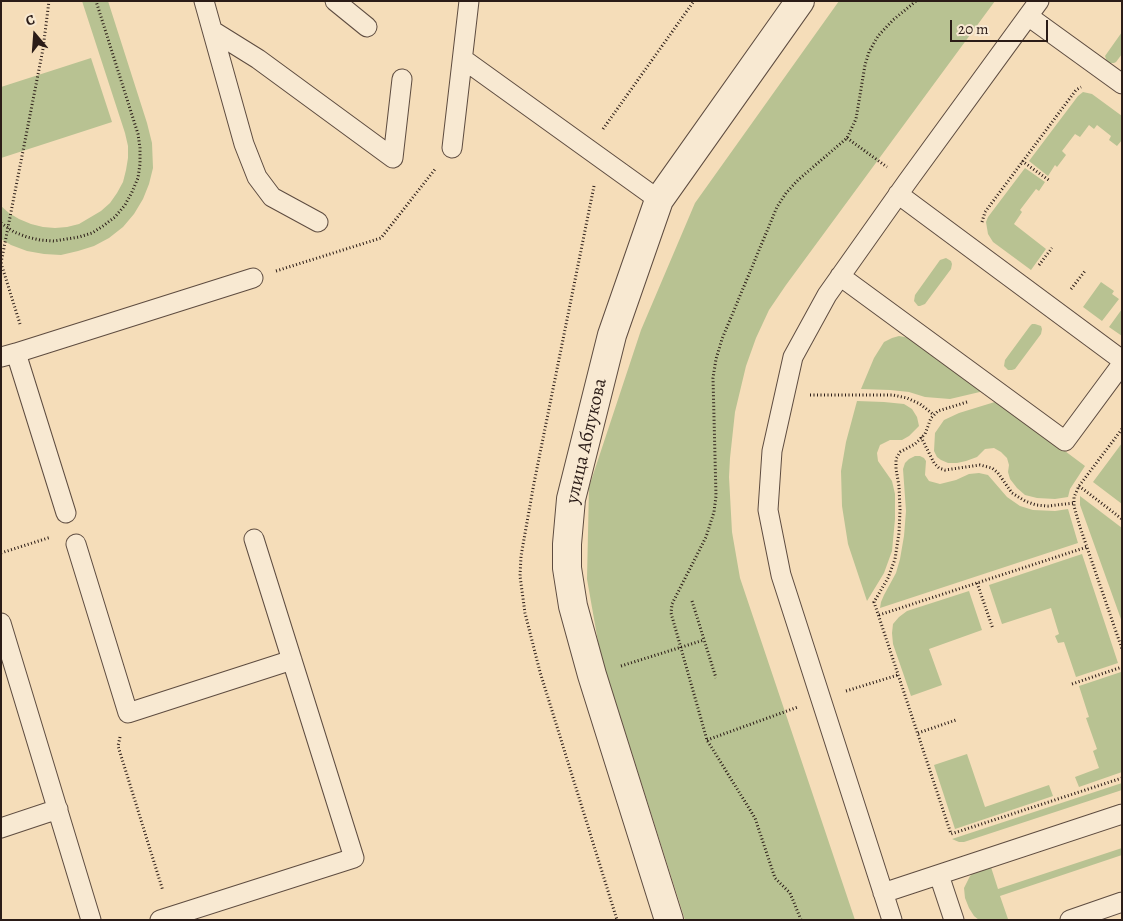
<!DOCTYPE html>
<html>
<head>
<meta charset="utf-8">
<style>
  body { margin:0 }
  #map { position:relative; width:1123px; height:921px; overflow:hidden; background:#f5ddb9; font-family:Alegreya,serif }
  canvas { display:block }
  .frame { position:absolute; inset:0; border:2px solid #2b1c17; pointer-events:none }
  .north { position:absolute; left:10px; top:10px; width:50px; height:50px; -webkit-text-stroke:4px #f8e9d2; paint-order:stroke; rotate:342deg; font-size:14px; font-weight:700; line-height:20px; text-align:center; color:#2b1c17 }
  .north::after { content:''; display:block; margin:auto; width:18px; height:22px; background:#2b1c17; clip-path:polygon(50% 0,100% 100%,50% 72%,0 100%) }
  .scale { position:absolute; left:950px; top:20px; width:98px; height:22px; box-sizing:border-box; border:2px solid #2b1c17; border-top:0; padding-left:6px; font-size:15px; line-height:18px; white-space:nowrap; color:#2b1c17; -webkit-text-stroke:4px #f8e9d2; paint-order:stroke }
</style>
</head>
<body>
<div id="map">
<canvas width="1123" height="921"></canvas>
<div class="frame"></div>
<div class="north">С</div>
<div class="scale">20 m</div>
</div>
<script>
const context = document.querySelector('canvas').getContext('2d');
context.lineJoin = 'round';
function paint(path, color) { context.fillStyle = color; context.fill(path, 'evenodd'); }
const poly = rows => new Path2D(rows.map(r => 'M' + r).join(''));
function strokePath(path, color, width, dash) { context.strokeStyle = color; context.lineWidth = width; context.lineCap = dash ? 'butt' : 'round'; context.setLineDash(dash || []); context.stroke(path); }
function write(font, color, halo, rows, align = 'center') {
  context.font = font + ' Alegreya,serif'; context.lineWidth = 4.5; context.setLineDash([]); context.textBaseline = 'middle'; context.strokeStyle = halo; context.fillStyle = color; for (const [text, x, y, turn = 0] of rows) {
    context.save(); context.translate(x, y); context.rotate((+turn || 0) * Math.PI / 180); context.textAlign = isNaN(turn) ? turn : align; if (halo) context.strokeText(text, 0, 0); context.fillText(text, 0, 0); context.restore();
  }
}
paint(poly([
  [82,1,108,1,147,123,152,143,153,168,149,184,143,199,134,214,123,227,109,238,94,246,78,251,61,255,44,254,27,251,11,245,1,239,1,206,9,213,19,219,31,224,43,227,55,228,67,227,79,224,101,211,110,203,117,193,123,182,126,170,128,158,128,146,125,133],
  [839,1,995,1,786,285,769,310,756,338,746,366,735,412,730,458,729,477,732,532,740,578,855,920,685,920,600,653,587,579,589,487,641,330,695,203],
  [1122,32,1122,54,1116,62,1114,63,1109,63,1107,62,1105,56],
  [91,58,112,122,1,158,1,87],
  [1083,92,1092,94,1122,116,1122,140,1117,146,1109,140,1111,136,1097,125,1094,129,1089,125,1080,137,1075,134,1062,151,1066,155,1057,167,1055,165,1048,176,1029,161,1078,96],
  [1025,168,1045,182,1039,191,1036,189,1020,210,1022,212,1014,224,1046,249,1031,270,993,242,988,234,986,222,988,217],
  [946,258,951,261,952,264,951,269,925,304,920,306,918,306,914,301,915,295,940,260],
  [1101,282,1114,291,1112,294,1119,299,1102,321,1083,307],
  [1122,309,1122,336,1109,327],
  [1032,324,1035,324,1041,326,1042,329,1041,334,1015,369,1012,370,1008,370,1004,366,1005,360,1030,326],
  [899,336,910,338,984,391,950,399,925,397,909,392,890,390,861,389,874,358,884,342,892,338],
  [857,401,884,402,904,404,912,409,917,417,919,426,909,436,902,440,890,440,880,445,877,453,878,461,892,481,895,494,895,519,892,551,884,573,867,601,848,544,842,506,841,471,846,442],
  [998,401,1085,466,1070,489,1068,497,1055,499,1037,498,1025,495,1017,488,1010,479,1008,472,1009,465,1007,458,1001,452,994,448,985,449,977,457,966,461,957,463,948,463,941,460,937,457,934,451,935,433,944,420,959,413],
  [1122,443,1122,504,1093,482],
  [915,456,920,456,924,458,926,461,925,475,929,481,940,484,956,480,969,474,979,473,988,475,1007,497,1020,506,1033,510,1055,511,1068,509,1078,543,880,608,881,602,884,595,896,573,900,559,904,536,906,511,903,469,905,463,909,459],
  [1080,496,1122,528,1122,622,1080,505],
  [1082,554,1118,663,1076,677,1064,642,1058,643,1055,636,1059,634,1051,608,1002,624,989,585],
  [969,591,982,630,929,649,942,685,911,696,893,644,892,633,893,624,899,617,907,611],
  [1121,672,1122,772,1079,787,1075,777,1099,768,1093,751,1097,749,1086,718,1089,717,1079,686],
  [967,754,985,807,1049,785,1053,796,955,829,934,765],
  [1122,783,1122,790,964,842,959,842,952,839],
  [1122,848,1122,855,1000,896,1008,919,979,920,974,916,969,908,965,898,964,888,970,876,978,869,990,864,998,889]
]), '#b8c292');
const service = poly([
  [204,1,244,144,257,177,272,197,318,222],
  [335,1,367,27],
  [1028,16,1122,84],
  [213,31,258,59,393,158,402,79],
  [463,59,659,200],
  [452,148,469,1],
  [898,194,1122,360],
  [840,276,1065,441,1122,364],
  [16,353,253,278],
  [1,357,16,353,66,513],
  [76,544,128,713,292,660],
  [1,623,91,920],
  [1,828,58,809],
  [939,875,954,920],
  [883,893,1122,814],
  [160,920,354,858,254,539],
  [892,920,781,575,768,510,772,451,793,357,827,295,907,182,1039,1],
  [1070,920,1122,902]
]);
const tertiary = poly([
  [669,920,592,675,573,606,567,568,567,544,571,499,612,335,659,200,800,1]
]);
strokePath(service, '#5e4c40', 21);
strokePath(tertiary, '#5e4c40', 30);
strokePath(poly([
  [603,129,694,1],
  [847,138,887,167],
  [1022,161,1050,181],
  [594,186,534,483,521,556,520,576,525,613,540,672,617,920],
  [982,222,985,212,1076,90,1081,87],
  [1,223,14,232,27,237,40,240,54,241,79,237,92,233,103,226,115,217,125,205,132,192,138,178,140,164,140,148,138,134,96,1],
  [1,263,43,49,49,1],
  [1,263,20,324],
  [1039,265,1052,248],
  [276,271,381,238,436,168],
  [1071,289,1085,271],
  [810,395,893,395,907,398,920,404,934,415],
  [967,402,938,411,931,418,925,434,915,444,900,452,896,459,896,469,899,486,900,510,899,533,895,559,888,578,874,602,951,834,1122,778],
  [1122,429,1079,486,1074,497,1074,506,1080,527,1122,649],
  [921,437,934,463,939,468,945,470,980,465,992,468,998,473,1012,493,1025,501,1036,505,1048,506,1074,503],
  [1079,486,1122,519],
  [1,553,51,537],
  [977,583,993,629],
  [692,601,716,678],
  [879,615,1087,547],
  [621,666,704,640],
  [1072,684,1122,667],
  [846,691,898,675],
  [918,733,956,720],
  [120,737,118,746,163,891],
  [707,740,798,707],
  [801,920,790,893,775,878,755,818,707,740,671,613,672,604,706,537,714,512,716,496,713,378,716,359,722,339,777,207,786,193,798,180,847,138,856,119,865,65,869,52,878,36,893,20,916,1]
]), '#2b1c17', 3, [1, 2.5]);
strokePath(service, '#f8e9d2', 19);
strokePath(tertiary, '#f8e9d2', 28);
write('19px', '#2b1c17', '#f8e9d2', [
  ["улица Аблукова",587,441,-77]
]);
</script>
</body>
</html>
